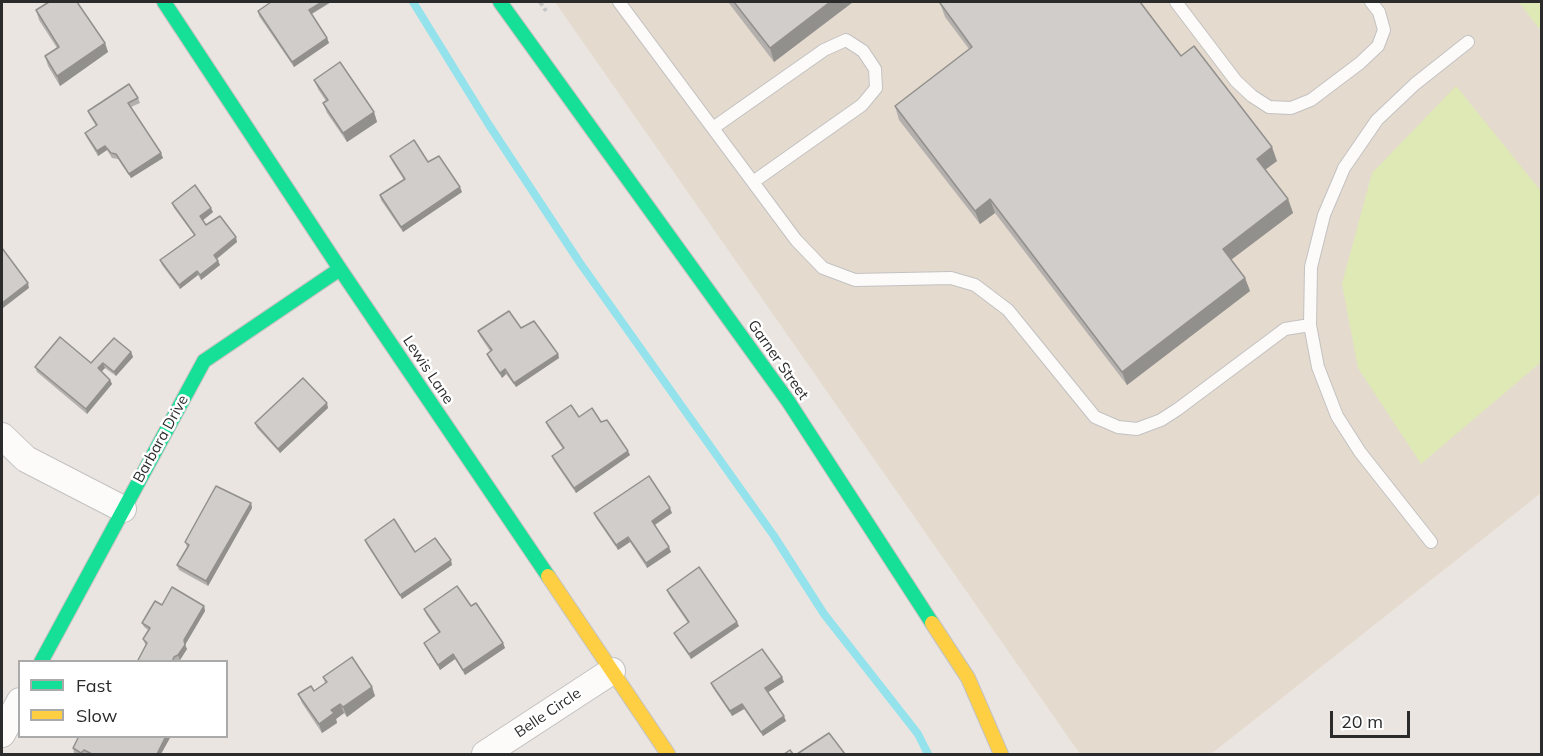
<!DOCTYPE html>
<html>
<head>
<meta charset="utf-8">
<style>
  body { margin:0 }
  #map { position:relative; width:1543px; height:756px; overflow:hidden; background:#eae5e0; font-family:Mulish,sans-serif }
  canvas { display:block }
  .frame { position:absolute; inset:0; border:3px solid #2b2b2b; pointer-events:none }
  .legend { position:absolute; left:18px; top:660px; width:210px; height:78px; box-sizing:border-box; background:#fff; border:2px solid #aaa; margin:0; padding:8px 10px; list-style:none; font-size:18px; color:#2b2b2b }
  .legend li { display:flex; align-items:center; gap:12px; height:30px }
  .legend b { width:30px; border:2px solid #aaa }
  .scale { position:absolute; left:1330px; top:711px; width:80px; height:27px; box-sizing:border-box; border:3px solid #2b2b2b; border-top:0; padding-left:8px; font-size:18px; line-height:21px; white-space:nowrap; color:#2b2b2b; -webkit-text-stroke:4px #fff; paint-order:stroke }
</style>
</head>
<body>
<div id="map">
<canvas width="1543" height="756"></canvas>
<div class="frame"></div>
<ul class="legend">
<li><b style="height:8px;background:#16e098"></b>Fast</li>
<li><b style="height:8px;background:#ffcf43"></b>Slow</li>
</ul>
<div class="scale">20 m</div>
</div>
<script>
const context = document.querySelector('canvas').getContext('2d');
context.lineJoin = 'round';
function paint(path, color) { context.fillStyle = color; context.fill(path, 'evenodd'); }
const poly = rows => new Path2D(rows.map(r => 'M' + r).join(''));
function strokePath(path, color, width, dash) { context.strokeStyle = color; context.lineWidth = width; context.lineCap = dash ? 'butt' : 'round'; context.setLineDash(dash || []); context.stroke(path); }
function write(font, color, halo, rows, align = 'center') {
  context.font = font + ' Mulish,sans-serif'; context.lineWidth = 5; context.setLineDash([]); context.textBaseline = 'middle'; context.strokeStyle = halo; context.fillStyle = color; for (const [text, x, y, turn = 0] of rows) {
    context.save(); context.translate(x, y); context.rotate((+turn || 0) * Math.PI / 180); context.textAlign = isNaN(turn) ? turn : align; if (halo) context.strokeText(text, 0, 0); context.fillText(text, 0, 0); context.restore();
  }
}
paint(poly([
  [555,2,1541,2,1541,493,1211,754,1080,754]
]), '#e5dace');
paint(poly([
  [1519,2,1541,2,1541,31],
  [1456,86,1541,191,1541,362,1421,464,1358,368,1342,284,1372,173]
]), '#dee9b6');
strokePath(poly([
  [413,2,489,125,580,263,774,536,824,614,918,734,928,754]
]), '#94e2eb', 8);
const lane = poly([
  [619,2,796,240,823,268,855,280,951,278,975,285,1008,310,1095,417,1118,427,1137,429,1161,420,1178,409,1285,329,1310,325],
  [1176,2,1236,81,1252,96,1269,107,1291,108,1311,100,1360,63,1378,46,1384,30,1379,12,1371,2],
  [713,128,824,50,846,40,863,51,875,69,876,88,862,105,753,182],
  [1431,542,1360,452,1337,416,1318,367,1310,325,1311,267,1324,215,1344,168,1377,120,1415,84,1468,42]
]);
const street = poly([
  [2,436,26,459,123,509],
  [2,734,20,701],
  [485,754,612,671]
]);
const fast = poly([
  [164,2,340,269,548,576],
  [500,2,788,401,932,623],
  [41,662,204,361,340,269]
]);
const slow = poly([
  [548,576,668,754],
  [932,623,968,678,1001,754]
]);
strokePath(lane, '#c3c2c2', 14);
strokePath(street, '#c3c2c2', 28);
strokePath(fast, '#c3c2c2', 16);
strokePath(slow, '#c3c2c2', 16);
strokePath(poly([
  [540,2,546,11]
]), '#c6c6c6', 4, [4.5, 3]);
strokePath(lane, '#fcfbfa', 12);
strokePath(street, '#fcfbfa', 26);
strokePath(fast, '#16e098', 14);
strokePath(slow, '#ffcf43', 14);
paint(poly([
  [331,2,312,14,327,38,329,43,294,67,259,16,258,11],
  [728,2,853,2,774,62],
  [940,3,1181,56,1277,161,1265,170,1288,199,1293,213,1231,260,1245,278,1250,291,1127,385,995,213,980,224,899,120,895,106,969,49,945,17],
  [36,10,105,43,108,52,60,86,48,66,45,56,57,48,39,20],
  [314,80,374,112,377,122,347,142,327,113,323,103,326,101,318,89],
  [138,98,140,103,131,107,163,158,131,178,118,159,112,158,107,150,98,156,87,138,85,133,96,126,90,116,88,111],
  [390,156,428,162,462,192,403,232,381,200,380,195,404,180,392,161],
  [172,203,213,212,203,220,206,225,237,242,217,259,220,265,201,280,198,275,180,289,162,265,160,260,194,235,174,208],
  [521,328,558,354,559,358,516,387,506,374,502,378,489,359,487,354,490,351,480,336,478,331],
  [131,352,133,357,116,376,105,368,101,372,110,380,112,384,87,414,37,372,35,367,91,363],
  [328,408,280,453,257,428,255,423],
  [579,417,601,422,630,455,576,493,554,461,552,456,563,449,548,427,546,422],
  [251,503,252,508,208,586,179,570,177,565,187,547,185,542],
  [594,513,672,513,655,525,671,552,647,568,630,542,618,550,596,518],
  [365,540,415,552,452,565,402,599,367,545],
  [667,590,739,626,691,659,676,637,674,633,688,623,669,595],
  [162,605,204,606,205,611,185,645,187,649,180,660,176,662,137,662,146,645,145,644,143,639,148,630,144,627,142,623],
  [471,606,503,643,505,648,465,675,455,659,440,670,426,647,424,643,439,633,426,614,424,609],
  [323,677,372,687,375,696,347,717,344,713,336,719,337,723,322,733,302,703,298,694,314,691,325,683],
  [784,682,768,692,786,721,763,736,744,709,732,716,713,688,711,683],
  [171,736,161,754,77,754,74,753,73,748]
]), '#b3b0ae');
paint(poly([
  [322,2,331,2,311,14,309,10],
  [830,2,853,2,774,62,770,48],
  [327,38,329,43,294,67,292,62],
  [105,43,108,52,60,86,57,76],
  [374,112,377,122,347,142,343,133],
  [105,146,107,150,98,156,97,151],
  [1272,147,1277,161,1262,172,1257,159],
  [161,153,163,158,131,178,129,174],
  [460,187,462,192,403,232,401,227],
  [990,199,995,213,980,224,975,211],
  [1288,199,1293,213,1228,262,1223,249],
  [211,208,213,212,202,221,200,216],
  [236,237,237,242,215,260,214,255],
  [218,261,220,265,201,280,200,275],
  [197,271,198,275,180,289,179,285],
  [1245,278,1250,291,1127,385,1122,372],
  [28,283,29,288,3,308,2,303],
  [131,352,133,357,116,376,114,372],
  [558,354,559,358,516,387,514,383],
  [103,363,105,368,100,373,98,368],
  [505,369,506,374,502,378,500,373],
  [110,380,112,384,87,414,86,409],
  [327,403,328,408,280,453,278,449],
  [628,451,630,455,576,493,574,488],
  [251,503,252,508,208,586,206,581],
  [670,508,672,513,653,526,652,521],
  [628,537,630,542,618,550,616,545],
  [669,547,671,552,647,568,646,563],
  [451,560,452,565,402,599,400,595],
  [204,606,205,611,185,645,184,640],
  [737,622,739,626,691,659,689,654],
  [503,643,505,648,465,675,463,670],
  [185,645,187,649,180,660,178,655],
  [453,654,455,659,440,670,438,665],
  [782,677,784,682,767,693,765,688],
  [372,687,375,696,347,717,343,707],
  [340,704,344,713,336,719,337,723,322,733,319,724,331,710],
  [742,704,744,709,732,716,730,711],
  [784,716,786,721,763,736,761,732],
  [166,736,171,736,161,754,157,754]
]), '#92908d');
const building = poly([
  [49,2,77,2,105,43,57,76,45,56,59,47,36,10,49,2],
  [271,2,322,2,309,10,327,38,292,62,258,11,271,2],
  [734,2,830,2,770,48,734,2],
  [942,2,1140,2,1181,56,1194,46,1272,147,1257,159,1288,199,1223,249,1245,278,1122,372,990,199,975,211,895,106,972,47,940,3,942,2],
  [340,62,374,112,343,133,323,103,328,100,314,80,340,62],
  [129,84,138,98,128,103,161,153,129,174,116,154,111,153,105,146,97,151,85,133,97,125,88,111,129,84],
  [414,140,428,162,439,156,460,187,401,227,380,195,405,179,390,156,414,140],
  [195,185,211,208,200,216,206,225,220,216,236,237,214,255,218,261,200,275,197,271,179,285,160,260,195,235,172,203,195,185],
  [2,248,28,283,2,303,2,248],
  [509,311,521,328,534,321,558,354,514,383,505,369,500,373,487,354,492,350,478,331,509,311],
  [60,337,91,363,114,338,131,352,114,372,103,363,98,368,110,380,86,409,35,367,60,337],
  [303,378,327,403,278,449,255,423,303,378],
  [571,405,579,417,592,408,601,422,607,420,628,451,574,488,552,456,564,448,546,422,571,405],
  [649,476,670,508,652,521,669,547,646,563,628,537,616,545,594,513,649,476],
  [216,486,251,503,206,581,177,565,189,545,185,542,216,486],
  [394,519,415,552,435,538,451,560,400,595,365,540,394,519],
  [699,567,737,622,689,654,674,633,689,622,667,590,699,567],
  [457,586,471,606,476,603,503,643,463,670,453,654,438,665,424,643,440,632,424,609,457,586],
  [172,587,204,606,184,640,185,645,178,655,174,657,172,662,137,662,147,643,143,639,150,628,142,623,155,601,162,605,172,587],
  [762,649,782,677,765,688,784,716,761,732,742,704,730,711,711,683,762,649],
  [352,657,372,687,343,707,340,704,331,710,334,713,319,724,298,694,311,686,314,691,327,682,323,677,352,657],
  [829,733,845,754,797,754,829,733],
  [79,736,166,736,157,754,92,754,84,750,81,753,73,748,79,736],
  [790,750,793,754,784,754,790,750]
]);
paint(building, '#d0cdca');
strokePath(building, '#92908d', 1.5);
write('15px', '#2b2b2b', '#fff', [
  ["Garner Street",778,360,55],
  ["Lewis Lane",428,370,56],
  ["Barbara Drive",161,439,-61],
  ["Belle Circle",548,713,-34]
]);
</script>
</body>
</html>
